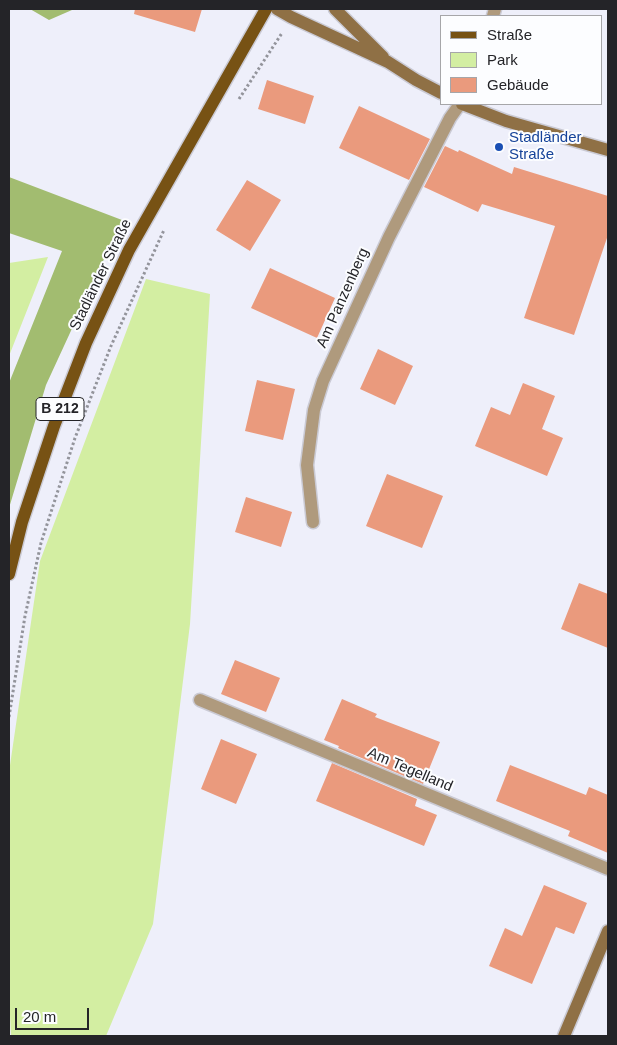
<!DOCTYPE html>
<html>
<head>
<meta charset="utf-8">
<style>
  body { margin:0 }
  #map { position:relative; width:617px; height:1045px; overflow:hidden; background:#eeeffa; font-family:Helvetica,sans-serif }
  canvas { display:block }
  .frame { position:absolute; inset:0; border:10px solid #242428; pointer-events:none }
  .legend { position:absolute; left:440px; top:15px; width:162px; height:90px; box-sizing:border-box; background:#fcfdff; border:1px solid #a6a6a9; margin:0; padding:6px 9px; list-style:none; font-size:15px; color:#242428 }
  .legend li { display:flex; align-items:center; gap:10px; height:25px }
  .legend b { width:25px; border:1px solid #a6a6a9 }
  .scale { position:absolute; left:15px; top:1008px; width:74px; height:22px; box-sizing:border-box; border:2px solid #242428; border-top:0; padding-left:6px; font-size:15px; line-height:18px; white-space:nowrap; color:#242428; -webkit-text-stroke:4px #fcfdff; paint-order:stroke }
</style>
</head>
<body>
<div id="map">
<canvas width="617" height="1045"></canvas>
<div class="frame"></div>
<ul class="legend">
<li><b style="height:6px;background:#775214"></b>Straße</li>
<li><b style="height:14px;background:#d3eea2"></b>Park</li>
<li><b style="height:14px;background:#ea9a7d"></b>Gebäude</li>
</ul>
<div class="scale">20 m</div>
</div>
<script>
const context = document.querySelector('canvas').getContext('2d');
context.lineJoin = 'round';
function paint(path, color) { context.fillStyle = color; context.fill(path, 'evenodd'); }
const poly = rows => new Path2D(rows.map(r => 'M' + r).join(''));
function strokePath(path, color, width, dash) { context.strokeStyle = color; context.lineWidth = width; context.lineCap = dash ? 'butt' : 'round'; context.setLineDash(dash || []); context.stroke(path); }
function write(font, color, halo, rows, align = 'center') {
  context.font = font + ' Helvetica,sans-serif'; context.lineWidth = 4; context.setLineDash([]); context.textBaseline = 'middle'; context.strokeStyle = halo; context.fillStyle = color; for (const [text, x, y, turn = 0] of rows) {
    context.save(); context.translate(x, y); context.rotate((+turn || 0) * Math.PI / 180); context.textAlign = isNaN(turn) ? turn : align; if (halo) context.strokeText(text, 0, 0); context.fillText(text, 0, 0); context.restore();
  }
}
paint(poly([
  [48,257,9,356,9,263],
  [146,279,210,294,190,624,153,924,106,1036,11,1036,9,993,9,772,40,561]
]), '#d3eea2');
paint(poly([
  [30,9,72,9,72,10,49,20],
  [9,177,122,220,46,385,9,508,9,383,62,251,9,233]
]), '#a2bc70');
paint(poly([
  [135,9,202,9,195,32,134,14],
  [267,80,314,96,305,124,258,109],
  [359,106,430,139,409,180,339,148],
  [445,146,458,152,459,150,512,174,514,167,608,196,608,235,574,335,524,318,555,226,482,204,478,212,424,187],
  [247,180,281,200,250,251,216,230],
  [270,268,335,298,317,338,251,308],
  [378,349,413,366,395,405,360,389],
  [257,380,295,389,283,440,245,431],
  [523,383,555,396,542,429,563,438,547,476,475,446,491,407,510,415],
  [387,474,443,496,422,548,366,526],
  [246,497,292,512,281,547,235,532],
  [579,583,608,594,608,648,561,629],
  [235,660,280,678,266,712,221,694],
  [342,699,377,714,375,717,440,742,423,784,338,748,339,746,324,740],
  [221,739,257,754,236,804,201,789],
  [332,763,417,799,415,806,437,815,424,846,316,801],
  [510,765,586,795,589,787,608,795,608,853,568,836,570,831,496,801],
  [544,885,587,903,574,934,556,927,532,984,489,966,505,928,522,936]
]), '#ea9a7d');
const street = poly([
  [493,16,495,9],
  [313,522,307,465,314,410,323,381,389,237,450,118,460,104],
  [200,700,608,869]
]);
const secondary = poly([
  [277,9,291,17,388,62,416,80,441,93],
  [335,9,383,57],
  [462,104,506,121,608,150],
  [564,1036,608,931]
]);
const primary = poly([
  [9,574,22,522,54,426,86,343,129,250,266,9]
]);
strokePath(street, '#cacad4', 15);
strokePath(secondary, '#cacad4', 15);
strokePath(primary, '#cacad4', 15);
strokePath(poly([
  [239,99,282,33],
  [9,717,25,616,41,543,75,438,111,346,164,230]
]), '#93949b', 3, [2.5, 2.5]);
strokePath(street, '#af9a7d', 12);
strokePath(secondary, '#8f7045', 12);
strokePath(primary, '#775214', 12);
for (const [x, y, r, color] of [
  [499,147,5,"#1a4fb4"]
]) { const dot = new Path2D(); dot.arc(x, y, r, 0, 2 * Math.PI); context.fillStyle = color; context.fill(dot); strokePath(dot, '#fcfdff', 2); }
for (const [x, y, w] of [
  [60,409,48]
]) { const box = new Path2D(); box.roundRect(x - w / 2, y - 11.5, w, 23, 4); context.fillStyle = '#fcfdff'; context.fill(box); strokePath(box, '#242428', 1); }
write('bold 14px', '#242428', null, [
  ["B 212",60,409]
]);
write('15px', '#164399', '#fcfdff', [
  ["Stadländer",509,138],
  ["Straße",509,155]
], 'left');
write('15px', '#242428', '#fcfdff', [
  ["Stadländer Straße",101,275,-64],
  ["Am Panzenberg",343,298,-66],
  ["Am Tegelland",410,770,23]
]);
</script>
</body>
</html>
